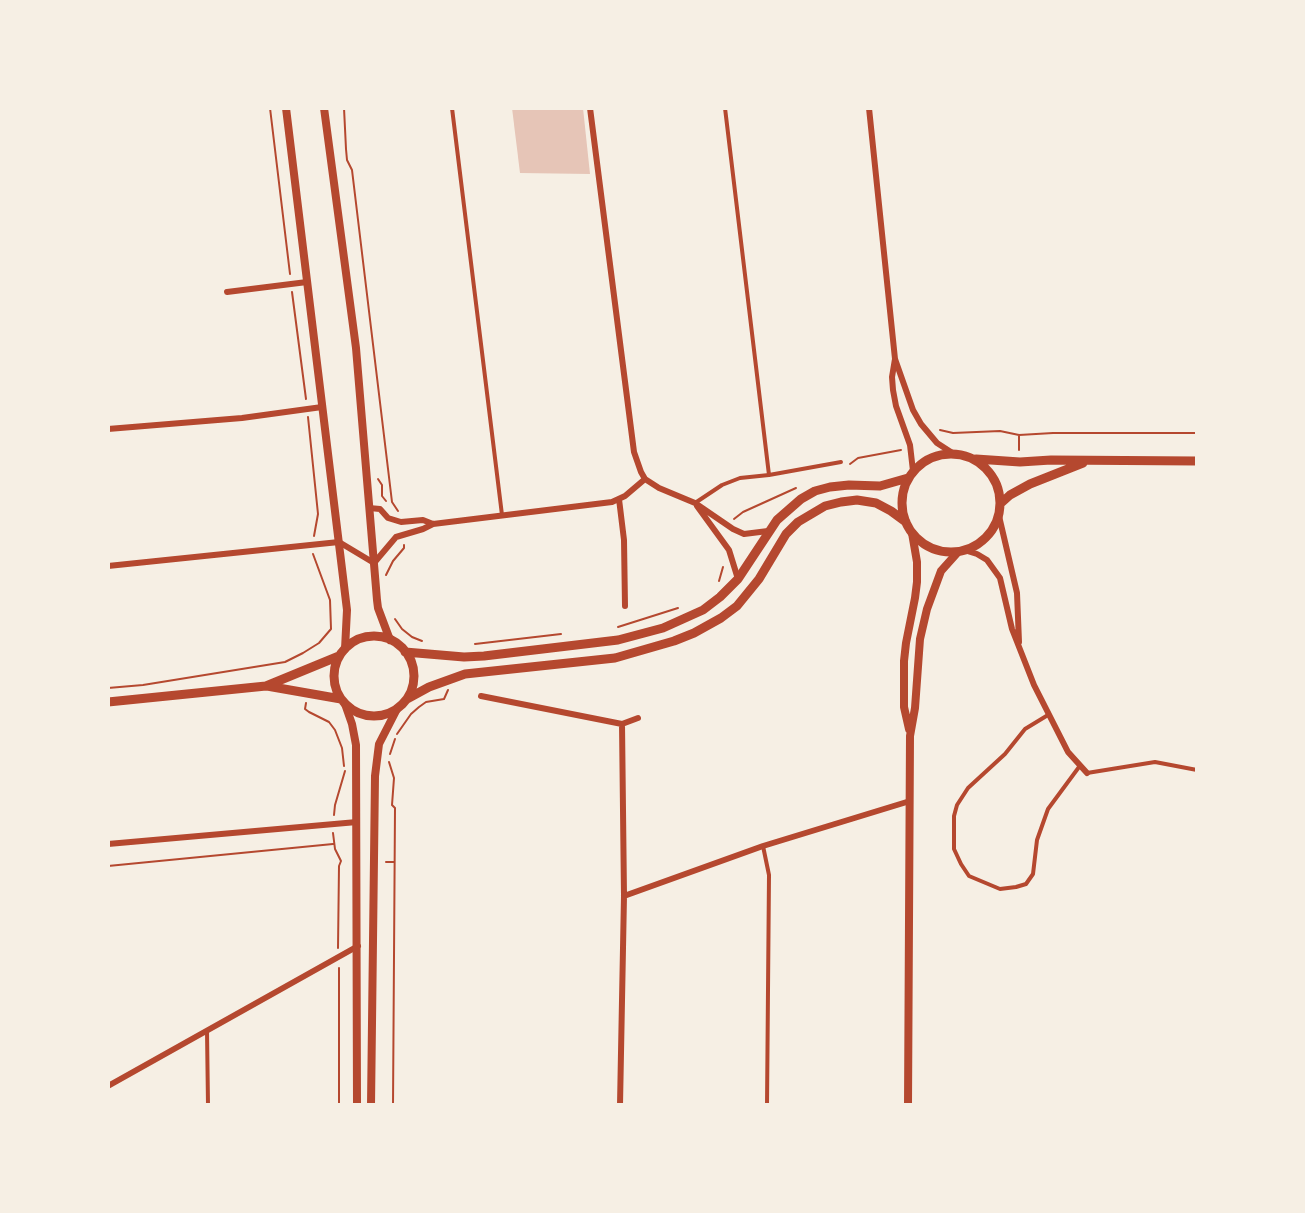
<!DOCTYPE html>
<html>
<head>
<meta charset="utf-8">
<style>
  body { margin:0 }
  #map { position:relative; width:1305px; height:1213px; overflow:hidden; background:#f6efe4; font-family:"Golos Text",sans-serif }
  canvas { display:block }
  .frame { position:absolute; inset:0; border:110px solid #f6efe4; pointer-events:none }
</style>
</head>
<body>
<div id="map">
<canvas width="1305" height="1213"></canvas>
<div class="frame"></div>
</div>
<script>
const context = document.querySelector('canvas').getContext('2d');
context.lineJoin = 'round';
function paint(path, color) { context.fillStyle = color; context.fill(path, 'evenodd'); }
const poly = rows => new Path2D(rows.map(r => 'M' + r).join(''));
function strokePath(path, color, width, dash) { context.strokeStyle = color; context.lineWidth = width; context.lineCap = dash ? 'butt' : 'round'; context.setLineDash(dash || []); context.stroke(path); }
paint(poly([
  [512,108,583,108,590,174,520,173]
]), '#e6c5b7');
strokePath(poly([
  [270,108,290,274],
  [344,108,346,149,347,160,352,170,392,502,398,511],
  [292,292,306,399],
  [308,417,318,514,314,536],
  [940,430,953,433,1000,431,1019,435,1053,433,1197,433],
  [1019,435,1019,450],
  [850,464,858,458,901,450],
  [378,479,382,485,382,496,386,501],
  [734,519,743,512,796,488],
  [386,575,393,561,404,548,404,545],
  [719,581,723,567],
  [395,619,402,629,412,637,422,641],
  [618,627,678,608],
  [475,644,561,634],
  [108,688,143,685,285,662,303,653,319,643,331,629,330,600,313,554],
  [306,703,305,709,309,712,329,722,335,730,342,748,344,766],
  [397,734,411,714,419,707,426,702,444,699,448,690],
  [390,754,395,739],
  [389,762,394,778,392,805,395,808,393,1105],
  [334,815,335,805,345,771],
  [333,833,335,849,341,861,339,866,338,948],
  [386,862,394,862],
  [108,866,333,844],
  [339,968,339,1105]
]), '#b5482f', 2);
strokePath(poly([
  [452,108,502,515],
  [725,108,769,475],
  [695,503,722,485,740,478,769,475,841,462],
  [1048,715,1025,729,1005,754,968,788,957,805,954,816,954,849,961,864,969,876,1000,889,1016,887,1026,884,1033,874,1037,840,1048,809,1079,767],
  [1087,773,1155,762,1197,770],
  [763,846,769,875,767,1105],
  [207,1031,208,1105]
]), '#b5482f', 4);
strokePath(poly([
  [590,108,634,452,641,472,645,479,659,488,695,503,733,529,744,534,768,531],
  [869,108,895,359,913,410,921,424,937,443,954,454],
  [227,292,307,282],
  [895,359,892,377,893,390,896,406,910,445,913,471],
  [108,429,242,418,322,407],
  [619,499,624,540,625,606],
  [697,506,729,550,738,579],
  [369,508,380,509,388,518,401,522,423,520,433,524,612,502,625,496,645,479],
  [999,516,1017,593,1019,642],
  [964,550,977,554,987,560,1000,578,1012,629,1034,685,1068,752,1087,773],
  [108,566,339,542,374,563,396,537,423,529,433,524],
  [481,696,622,724,638,718],
  [108,844,357,822],
  [624,896,763,846,910,801],
  [108,1086,358,946],
  [620,1105,624,896,622,724]
]), '#b5482f', 6);
strokePath(poly([
  [286,108,347,610,345,649],
  [324,108,356,348,377,600,378,608,390,640],
  [345,704,352,724,356,745,357,1105],
  [909,729,904,707,904,661,906,643,915,598,917,582,917,562,912,533],
  [371,1105,375,776,379,744,397,709],
  [908,1105,910,736,915,708,920,639,927,609,941,571,958,552]
]), '#b5482f', 8);
strokePath(poly([
  '902 503a49 49 0 1 1 98 0a49 49 0 1 1-98 0Z',
  [976,459,1020,462,1051,460,1197,461],
  [1000,504,1010,495,1030,484,1083,463],
  '334 676a40 40 0 1 1 80 0a40 40 0 1 1-80 0Z',
  [405,652,464,657,484,656,618,640,663,628,703,610,720,597,738,579,777,520,801,499,815,491,830,487,849,485,880,486,908,478],
  [267,686,341,699],
  [407,699,429,687,465,674,615,658,674,641,694,633,721,618,737,606,759,579,786,534,798,522,825,506,841,502,857,500,876,503,891,511,906,522],
  [108,702,266,686,339,656]
]), '#b5482f', 9);
</script>
</body>
</html>
